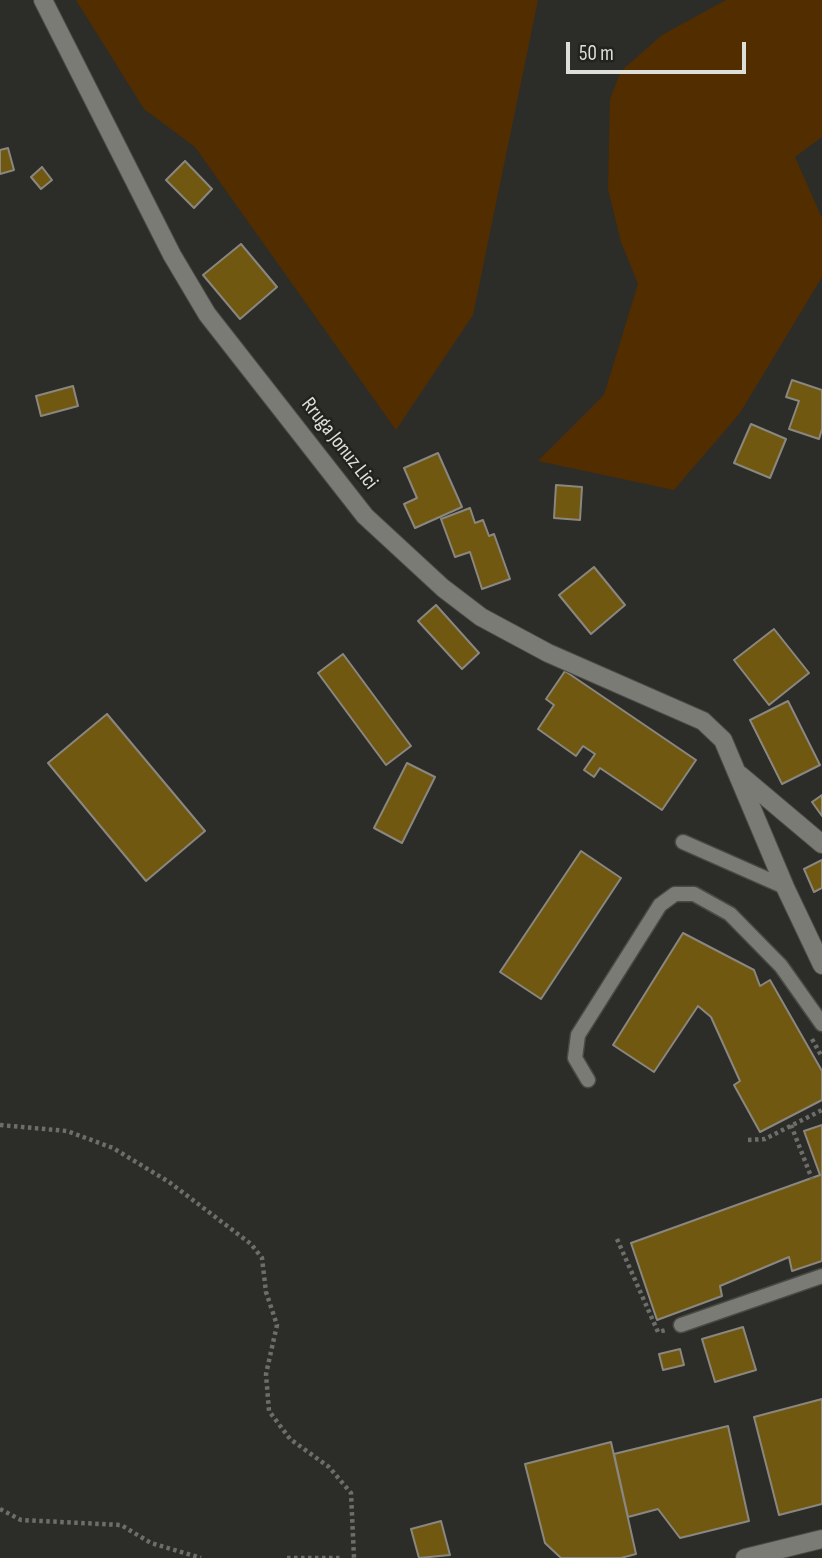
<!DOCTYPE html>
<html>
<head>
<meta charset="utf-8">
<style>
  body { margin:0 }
  #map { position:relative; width:822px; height:1558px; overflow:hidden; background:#2c2d28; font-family:"Sofia Sans Condensed",sans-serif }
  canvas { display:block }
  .scale { position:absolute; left:566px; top:42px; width:180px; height:32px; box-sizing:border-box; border:4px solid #dedfdb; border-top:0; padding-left:9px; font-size:21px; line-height:24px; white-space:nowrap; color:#dedfdb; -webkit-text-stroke:5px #22231e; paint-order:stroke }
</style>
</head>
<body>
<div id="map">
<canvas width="822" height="1558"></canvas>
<div class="scale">50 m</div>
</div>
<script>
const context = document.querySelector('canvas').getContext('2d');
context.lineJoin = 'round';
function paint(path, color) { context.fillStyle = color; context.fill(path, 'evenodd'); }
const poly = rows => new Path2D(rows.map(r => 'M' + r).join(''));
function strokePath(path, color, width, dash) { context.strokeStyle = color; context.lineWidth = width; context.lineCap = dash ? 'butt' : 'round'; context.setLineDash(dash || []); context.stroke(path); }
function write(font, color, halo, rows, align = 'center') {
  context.font = font + ' "Sofia Sans Condensed",sans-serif'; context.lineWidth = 5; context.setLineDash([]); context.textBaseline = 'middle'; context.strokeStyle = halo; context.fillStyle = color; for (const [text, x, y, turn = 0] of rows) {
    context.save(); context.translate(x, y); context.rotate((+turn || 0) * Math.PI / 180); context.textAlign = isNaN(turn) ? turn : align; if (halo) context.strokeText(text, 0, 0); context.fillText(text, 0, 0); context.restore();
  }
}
paint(poly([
  [76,0,538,0,473,315,396,430,195,147,144,109],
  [726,0,822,0,822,137,795,157,822,218,822,277,740,413,674,490,538,461,604,395,638,284,621,242,608,189,610,99,621,71,662,35]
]), '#522d00');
const building = poly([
  [8,148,14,170,0,174,0,150,8,148],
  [185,161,212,189,194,208,166,180,185,161],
  [42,167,52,180,41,189,31,177,42,167],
  [241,244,277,287,240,319,203,275,241,244],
  [792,380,822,390,822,429,819,439,789,429,799,401,786,397,792,380],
  [73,386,78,406,41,416,36,396,73,386],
  [751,424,786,439,770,478,734,463,751,424],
  [438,453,462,507,415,528,404,504,417,498,404,468,438,453],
  [556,485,582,487,580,520,554,518,556,485],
  [470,508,475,523,483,520,489,536,494,534,510,579,482,589,470,552,455,557,441,519,470,508],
  [594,567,625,605,591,634,559,595,594,567],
  [436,605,479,653,462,669,418,621,436,605],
  [774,629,809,673,769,705,734,660,774,629],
  [343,654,411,746,386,765,318,673,343,654],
  [565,671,696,760,662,810,600,768,594,777,584,770,595,754,583,746,576,756,538,729,554,705,546,699,565,671],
  [788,701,820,765,782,784,750,720,788,701],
  [107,714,205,831,146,881,48,763,107,714],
  [407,763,435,777,402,843,374,828,407,763],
  [822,795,822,816,812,802,822,795],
  [581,851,621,878,541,999,500,972,581,851],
  [822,860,822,888,814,892,804,869,822,860],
  [683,933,754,970,760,986,770,980,822,1071,822,1100,760,1132,734,1085,740,1081,711,1017,698,1006,654,1072,613,1045,683,933],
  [822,1125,822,1261,792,1271,789,1257,720,1286,722,1296,657,1320,631,1243,820,1175,804,1131,822,1125],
  [743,1327,756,1370,715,1382,702,1339,743,1327],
  [680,1349,684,1365,663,1370,659,1354,680,1349],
  [822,1399,822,1504,779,1515,754,1417,822,1399],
  [728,1426,749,1521,680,1538,658,1509,628,1517,614,1454,728,1426],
  [611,1442,636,1554,621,1558,561,1558,545,1543,525,1464,611,1442],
  [441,1521,450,1555,419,1558,411,1529,441,1521]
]);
paint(building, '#705811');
strokePath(building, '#8a8781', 2);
const service = poly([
  [683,842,785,887],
  [588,1080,575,1058,578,1035,660,905,675,894,694,894,730,914,781,966,822,1024],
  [681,1325,822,1276]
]);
const minor = poly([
  [740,775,822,844]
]);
const tertiary = poly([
  [43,0,172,255,207,314,365,516,443,588,481,617,548,653,703,721,723,740,785,887,822,965],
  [745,1558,822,1539]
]);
strokePath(service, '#494a45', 17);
strokePath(minor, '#494a45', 20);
strokePath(tertiary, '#494a45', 20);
strokePath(poly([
  [812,1039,822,1057],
  [0,1125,67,1131,113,1148,169,1182,251,1244,262,1258,266,1292,277,1325,266,1374,269,1411,290,1439,329,1467,351,1493,354,1558],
  [791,1125,812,1179],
  [748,1140,765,1139,822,1110],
  [617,1239,658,1332,666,1330],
  [0,1509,21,1520,121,1525,151,1543,201,1558],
  [287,1558,340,1558]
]), '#6d6e69', 4.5, [3.5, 3.5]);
strokePath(service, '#7a7b75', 14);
strokePath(minor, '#7a7b75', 18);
strokePath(tertiary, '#7a7b75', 18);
write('21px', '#dedfdb', '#22231e', [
  ["Rruga Jonuz Lici",339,444,52]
]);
</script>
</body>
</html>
